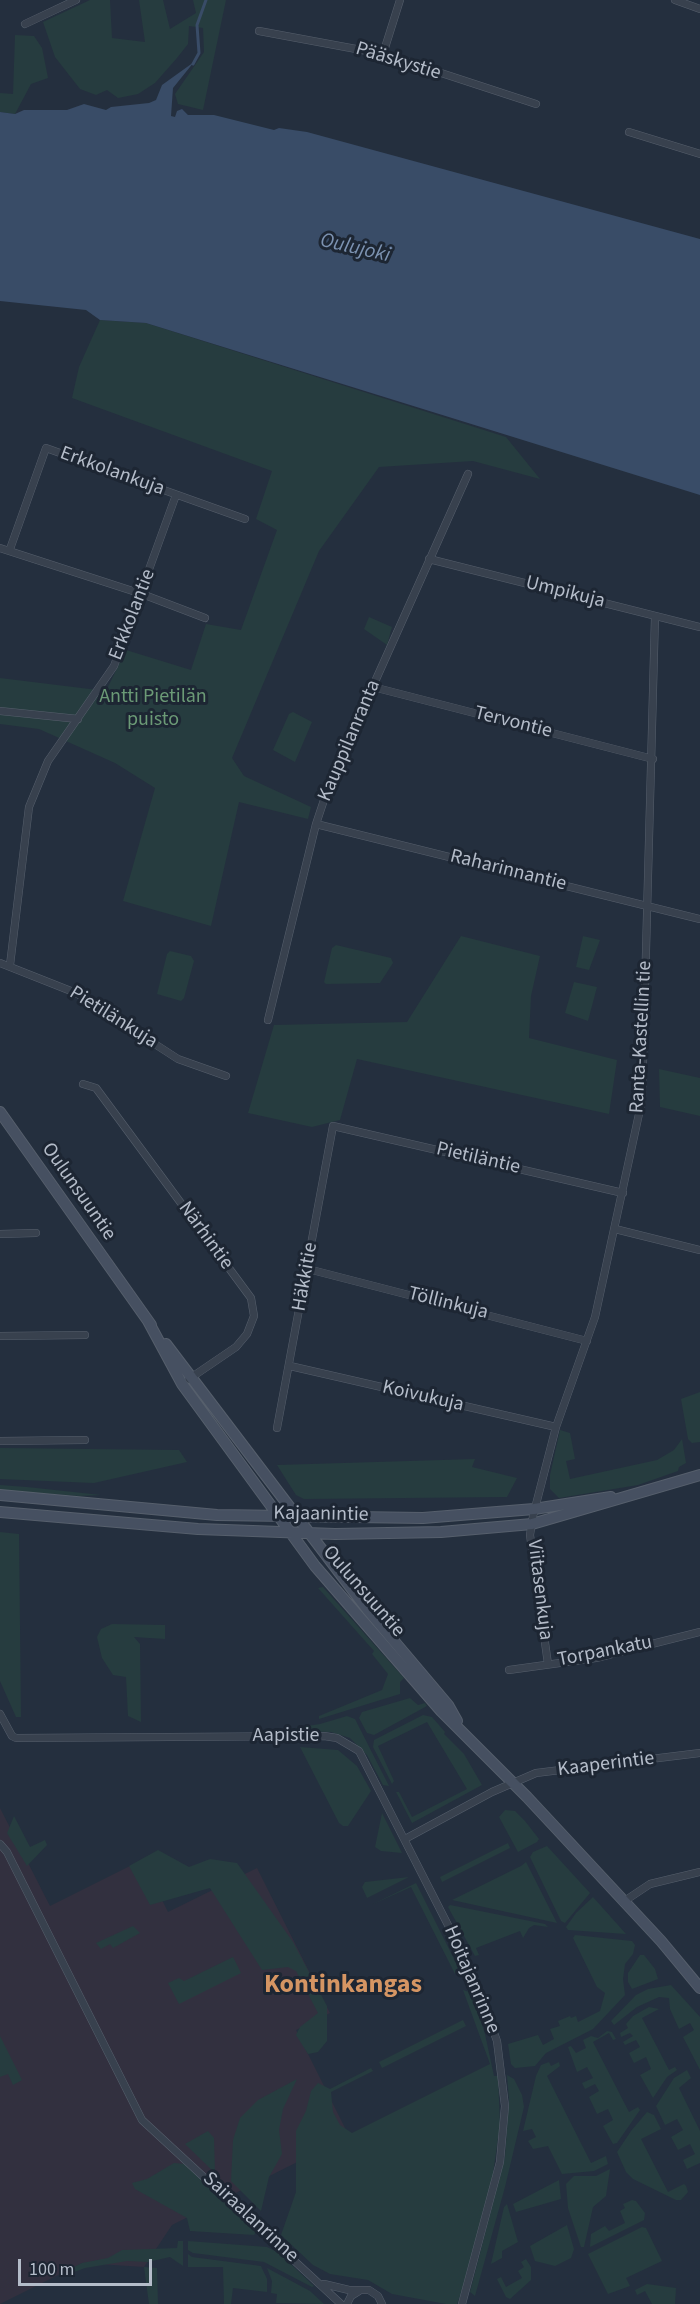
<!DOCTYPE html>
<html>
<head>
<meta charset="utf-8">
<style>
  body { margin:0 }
  #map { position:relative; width:700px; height:2304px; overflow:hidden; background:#242f3e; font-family:"Source Sans 3",sans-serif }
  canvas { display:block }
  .scale { position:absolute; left:18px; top:2259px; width:134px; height:27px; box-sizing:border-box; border:3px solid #b4bcc9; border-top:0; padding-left:8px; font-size:18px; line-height:21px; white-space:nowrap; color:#b4bcc9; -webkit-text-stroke:4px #1d2633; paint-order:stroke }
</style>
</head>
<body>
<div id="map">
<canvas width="700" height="2304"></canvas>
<div class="scale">100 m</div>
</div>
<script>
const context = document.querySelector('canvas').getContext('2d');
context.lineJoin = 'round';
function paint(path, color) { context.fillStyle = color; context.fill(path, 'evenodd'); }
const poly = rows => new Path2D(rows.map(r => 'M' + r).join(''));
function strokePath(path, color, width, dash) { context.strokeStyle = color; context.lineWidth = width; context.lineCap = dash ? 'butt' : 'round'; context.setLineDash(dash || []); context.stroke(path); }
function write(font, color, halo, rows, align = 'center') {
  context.font = font + ' "Source Sans 3",sans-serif'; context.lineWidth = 6; context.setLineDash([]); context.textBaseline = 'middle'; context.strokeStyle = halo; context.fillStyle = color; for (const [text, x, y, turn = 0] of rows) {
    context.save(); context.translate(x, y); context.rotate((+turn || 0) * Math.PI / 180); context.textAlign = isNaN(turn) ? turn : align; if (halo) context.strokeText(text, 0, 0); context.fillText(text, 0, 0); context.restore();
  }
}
paint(poly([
  [0,1808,50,1906,142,1860,168,1912,257,1868,330,2013,296,2030,349,2136,172,2225,144,2267,82,2263,0,2304]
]), '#32303f');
paint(poly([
  [90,0,110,0,112,38,145,42,139,0,163,0,170,29,196,13,193,0,226,0,203,110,178,104,175,94,204,52,203,28,189,26,188,44,177,58,155,83,138,94,118,98,107,90,96,95,80,89,55,57,43,22],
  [15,35,34,36,42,48,48,78,31,84,15,114,0,112,0,93,13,94],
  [100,320,146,323,506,437,540,479,473,461,379,467,319,551,232,758,244,776,311,807,308,819,239,802,211,926,123,901,155,788,115,763,39,729,0,724,0,678,106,691,126,650,191,670,206,624,241,630,277,530,256,519,272,471,72,398,79,367],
  [369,617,392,627,387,645,364,629],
  [293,712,312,722,295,762,273,750,289,714],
  [461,936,540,956,531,996,529,1038,617,1060,609,1114,357,1059,340,1120,312,1127,248,1113,274,1025,407,1022],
  [583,936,600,940,589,970,576,967],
  [336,945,391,958,393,963,380,983,326,984,324,982,332,948],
  [170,951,191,956,194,961,184,998,181,1001,157,994,167,954],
  [574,982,597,987,588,1021,565,1013],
  [659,1069,700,1078,700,1116,660,1107],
  [700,1392,700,1442,692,1443,688,1439,681,1399],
  [560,1430,570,1433,575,1459,566,1461,570,1479,657,1460,674,1450,682,1439,686,1463,679,1467,678,1471,638,1485,559,1498,550,1489,550,1475],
  [0,1448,179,1450,187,1462,94,1483,0,1479],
  [475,1459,472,1467,517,1478,507,1497,304,1499,296,1495,277,1465],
  [0,1485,27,1487,101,1495,79,1496,0,1490],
  [0,1532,19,1534,21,1717,16,1717,0,1681],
  [323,1587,404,1678,400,1682,400,1694,319,1719,319,1716,382,1690,388,1674,372,1654,374,1651,318,1588],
  [112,1624,165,1625,165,1639,134,1637,140,1644,141,1722,128,1716,126,1677,113,1675,102,1658,97,1637,101,1629],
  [410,1698,418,1705,425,1703,427,1706,374,1735,367,1733,359,1718,362,1712],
  [423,1715,432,1717,445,1732,444,1734,464,1754,482,1785,412,1823,396,1792,399,1792,412,1817,467,1789,427,1722,378,1746,394,1781,392,1784,373,1747,374,1740],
  [347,1716,355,1719,389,1786,383,1785,367,1755,350,1738,331,1732,277,1731,320,1724],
  [300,1747,338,1750,357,1766,371,1791,348,1826,343,1826,339,1823],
  [505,1810,515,1811,525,1821,539,1839,537,1842,518,1852,499,1817],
  [382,1813,402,1853,381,1851,375,1847],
  [14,1816,30,1847,45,1840,47,1845,27,1866,7,1833],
  [508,1843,510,1848,442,1882,440,1877],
  [547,1846,590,1893,565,1923,561,1921,530,1857,533,1852],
  [158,1850,189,1867,210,1859,237,1863,293,1942,327,2006,327,2041,318,2052,308,2054,296,2035,300,2027,318,2013,296,1971,288,1967,262,1970,210,1888,150,1905,129,1866],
  [526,1862,557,1923,452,1900,521,1866],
  [409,1877,367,1898,362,1887,365,1882],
  [416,1883,458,1967,455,1974,411,1887,371,1905],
  [593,1897,626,1934,568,1930,566,1927,576,1913],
  [450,1905,545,1924,548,1927,534,1925,529,1928,523,1938,520,1931,476,1948,479,1955,475,1956,448,1907],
  [133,1926,140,1933,113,1948,110,1944,101,1949,96,1943],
  [575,1935,632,1941,635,1945,633,1954,625,1964,623,1979,625,1995,593,2029,546,2053,535,2066,515,2068,511,2064,508,2044,538,2035,543,2045,554,2039,550,2029,560,2026,558,2021,570,2016,571,2018,576,2016,578,2022,600,2011,605,1993,597,1987,573,1938],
  [640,1955,644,1955,655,1969,658,1979,632,1989,628,1982,628,1973],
  [233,1957,241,1973,179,2004,168,1983,179,1978,184,1981],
  [671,1985,700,2017,700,2070,683,2037,694,2030,690,2023,679,2029,670,2009,669,1998,659,1997,637,2007,614,2025,611,2021,636,1995,648,1989],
  [463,1990,470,1992,473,1997,485,2034,494,2076,498,2076,500,2124,493,2174,462,2290,457,2304,446,2304,392,2294,368,2280,330,2274,313,2265,281,2235,296,2192,296,2131,306,2111,311,2091,318,2083,330,2089,371,2068,373,2071,331,2092,333,2112,340,2125,352,2133,490,2064],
  [649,2007,659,2009,642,2018,669,2070,675,2067,677,2070,667,2077,653,2098,640,2075,651,2069,646,2057,634,2063,629,2053,640,2047,636,2040,625,2045,623,2042,633,2036,630,2033,621,2037,620,2033,628,2028,626,2024,633,2016],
  [463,2020,466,2026,382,2068,379,2062],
  [607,2031,612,2032,616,2039,613,2040,609,2033,593,2042,629,2112,638,2107,640,2110,617,2143,613,2144,603,2126,613,2120,608,2109,597,2114,589,2097,599,2091,595,2084,585,2089,582,2083,593,2078,587,2067,577,2072,568,2047,571,2046,576,2053,586,2048,583,2040,591,2036,598,2038],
  [0,2036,22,2080,13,2085,8,2074,0,2077],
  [549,2062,551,2066,559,2062,560,2066,547,2076,591,2163,606,2156,608,2164,594,2171,562,2174,548,2146,533,2149,528,2141,536,2137,532,2129,523,2131,536,2076,541,2065],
  [687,2070,691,2078,679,2088,700,2131,700,2163,687,2169,683,2160,695,2154,690,2144,678,2150,671,2137,683,2130,677,2119,665,2125,656,2106,674,2078],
  [507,2075,514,2079,522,2095,524,2107,505,2187,475,2296,470,2292,505,2157,509,2100],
  [297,2079,283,2109,279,2130,282,2154,269,2177,261,2211,231,2181,233,2140,240,2118,258,2100],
  [647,2112,654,2115,661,2129,641,2139,668,2192,684,2184,686,2186,688,2192,681,2200,676,2200,633,2179,626,2172,617,2152,631,2131],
  [208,2131,214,2138,215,2173,185,2144],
  [174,2163,185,2164,256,2232,254,2235,190,2231,187,2218,135,2189,132,2183,147,2179],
  [610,2169,606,2196,593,2207,584,2247,581,2247,568,2208,566,2184,574,2176,596,2176],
  [559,2180,561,2199,516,2212,513,2204],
  [632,2200,636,2201,645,2213,644,2220,590,2247,591,2234,605,2226,609,2231,625,2223,620,2211,625,2208,623,2204],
  [507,2204,518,2242,502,2251,502,2258,491,2264,504,2207],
  [567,2225,574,2249,571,2258,555,2266,535,2261,530,2246],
  [642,2227,646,2228,662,2261,626,2278,630,2286,608,2294,588,2254],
  [178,2241,183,2241,183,2266,170,2257,148,2262,127,2261,85,2268,61,2277,60,2274,82,2263,108,2258,122,2250,177,2248],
  [188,2241,267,2247,279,2253,314,2286,312,2287,264,2262,193,2253,188,2250],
  [188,2254,192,2257,261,2266,267,2279,267,2292,233,2288,231,2304,224,2304,223,2267,188,2267],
  [526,2259,531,2267,531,2280,510,2299,506,2297,497,2279,501,2277,506,2287,522,2278,518,2271,524,2267,521,2262],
  [144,2267,157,2268,158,2304,149,2304],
  [267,2268,310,2291,324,2304,276,2303,277,2294,271,2293,272,2281],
  [647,2284,676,2288,675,2304,652,2304,645,2291,637,2295,635,2290]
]), '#263c3f');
paint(poly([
  [194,62,173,88,171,116,175,117,177,111,182,109,188,115,214,115,274,130,279,128,307,132,700,239,700,495,146,323,100,320,86,310,0,301,0,112,15,114,24,110,67,110,84,104,106,110,111,107,149,103,156,100,162,85]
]), '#394c67');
strokePath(poly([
  [193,64,199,53,197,25,206,0]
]), '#394c67', 3);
const minor = poly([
  [675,0,700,9],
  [25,24,76,0],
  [259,31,383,54,536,104],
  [383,54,400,0],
  [629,132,700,154],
  [0,548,142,594,205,618],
  [10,549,46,448,245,519],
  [429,559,700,627],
  [373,687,653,759],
  [0,711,78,719],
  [316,824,700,919],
  [0,963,76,993,178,1059,226,1076],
  [10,965,29,807,48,761,114,666,176,495],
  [268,1020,316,824,330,782,468,474],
  [83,1084,96,1088,251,1298,254,1316,247,1334,236,1347,189,1379],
  [615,1229,700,1250],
  [0,1234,36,1233],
  [308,1269,587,1341],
  [0,1336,85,1335],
  [290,1366,556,1427],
  [277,1428,333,1126,623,1193],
  [0,1441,85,1440],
  [548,1664,530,1535,533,1516,556,1427,595,1317,642,1100,655,616],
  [509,1670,596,1658,700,1632],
  [0,1714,12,1736,16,1738,324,1736,337,1738,359,1751,472,1972,497,2041,505,2106,500,2162,462,2304],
  [405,1839,492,1792,536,1773,700,1753],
  [0,1844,7,1852,142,2120,341,2304],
  [623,1902,650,1884,700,1872],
  [324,2284,349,2290,369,2290,378,2296,382,2304],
  [347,2304,351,2296,359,2291]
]);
const secondary = poly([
  [0,1112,151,1325],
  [148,1321,182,1384,315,1566,441,1711,527,1797,661,1941,700,1988],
  [166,1344,367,1609,448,1705,457,1721],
  [0,1495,217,1515,423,1518,534,1509,611,1497],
  [0,1512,198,1529,335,1534,441,1532,532,1524,700,1475]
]);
strokePath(minor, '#565f6c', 8);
strokePath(secondary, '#565f6c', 12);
strokePath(minor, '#38414e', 7);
strokePath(secondary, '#465061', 10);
write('20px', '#b4bcc9', '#1d2633', [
  ["Pääskystie",398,62,17],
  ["Erkkolankuja",112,472,20],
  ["Umpikuja",565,593,14],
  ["Erkkolantie",133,615,-69],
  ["Tervontie",513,723,14],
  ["Kauppilanranta",350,741,-67],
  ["Raharinnantie",508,871,14],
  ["Pietilänkuja",113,1018,32],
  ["Ranta-Kastellin tie",642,1037,-87],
  ["Pietiläntie",478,1159,13],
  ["Oulunsuuntie",78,1192,55],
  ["Närhintie",205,1236,54],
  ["Häkkitie",306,1277,-80],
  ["Töllinkuja",448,1304,14],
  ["Koivukuja",423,1397,13],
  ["Kajaanintie",321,1515,1],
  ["Viitasenkuja",539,1590,83],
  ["Oulunsuuntie",363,1592,49],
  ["Torpankatu",605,1652,-11],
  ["Aapistie",286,1737],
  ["Kaaperintie",606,1765,-7],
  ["Hoitajanrinne",471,1980,67],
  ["Sairaalanrinne",250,2218,43]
]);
write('20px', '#6b9a76', '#1d2633', [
  ["Antti Pietilän",153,698],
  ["puisto",153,721]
]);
write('italic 21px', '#7c92b1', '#1d2633', [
  ["Oulujoki",355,249,13]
]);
write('bold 26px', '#d59563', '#1d2633', [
  ["Kontinkangas",343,1986]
]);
</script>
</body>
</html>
